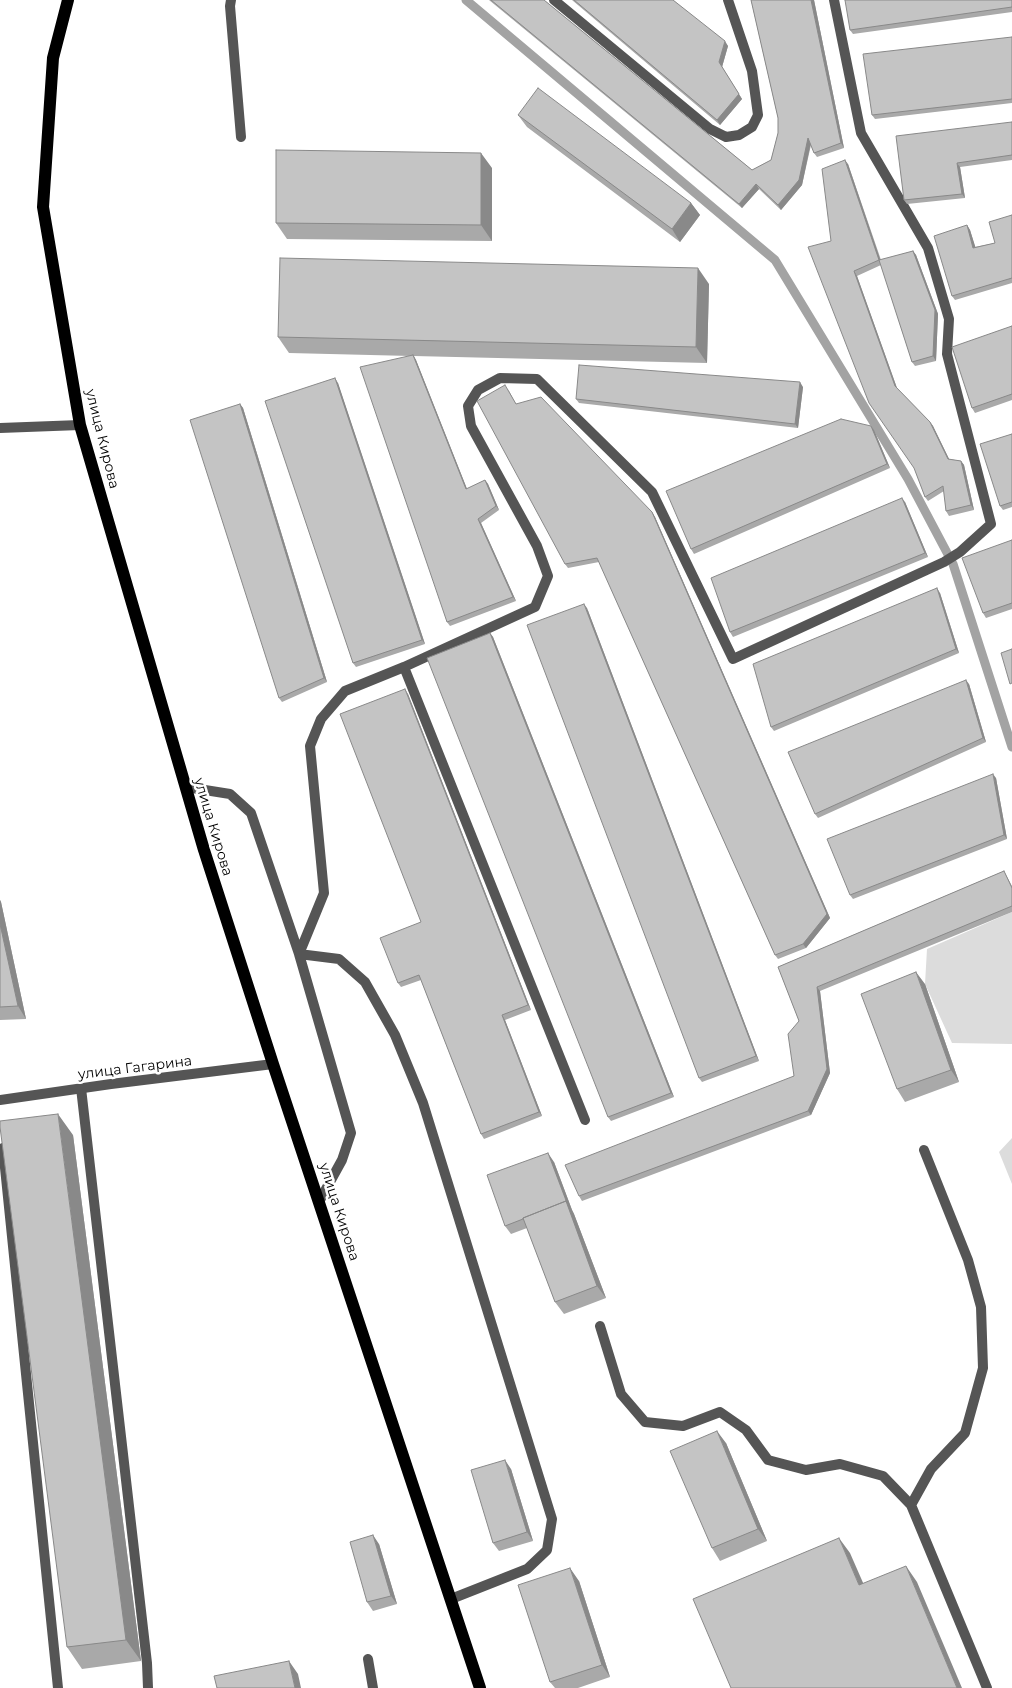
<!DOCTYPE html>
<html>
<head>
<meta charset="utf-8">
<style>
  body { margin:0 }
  canvas { display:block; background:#fff }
</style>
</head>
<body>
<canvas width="1012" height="1688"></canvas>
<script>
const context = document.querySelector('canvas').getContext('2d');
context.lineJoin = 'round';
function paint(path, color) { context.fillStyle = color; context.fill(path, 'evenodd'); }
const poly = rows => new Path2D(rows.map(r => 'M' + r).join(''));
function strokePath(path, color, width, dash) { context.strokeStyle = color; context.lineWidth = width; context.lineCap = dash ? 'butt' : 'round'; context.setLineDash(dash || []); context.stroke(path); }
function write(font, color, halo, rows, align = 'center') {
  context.font = font + ' Montserrat,sans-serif'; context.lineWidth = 5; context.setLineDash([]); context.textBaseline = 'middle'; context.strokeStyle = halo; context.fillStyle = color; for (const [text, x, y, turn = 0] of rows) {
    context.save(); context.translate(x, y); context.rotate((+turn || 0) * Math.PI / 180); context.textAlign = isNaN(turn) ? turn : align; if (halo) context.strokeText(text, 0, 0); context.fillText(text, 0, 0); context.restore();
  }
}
paint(poly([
  [1012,912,1012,1044,952,1043,925,984,927,949],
  [1012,1138,1012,1184,999,1152]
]), '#dcdcdc');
strokePath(poly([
  [466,0,775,260,908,479,953,564,1012,747]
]), '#a3a3a3', 9);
strokePath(poly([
  [231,0,230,6,241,137],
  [554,0,710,129,726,137,739,135,752,127,758,115,752,71,728,0],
  [404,667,585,1120],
  [186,787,230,794,251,813,299,954,351,1133,342,1160,320,1200],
  [81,1088,147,1663,148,1688],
  [3,1148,58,1688],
  [924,1150,968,1260,981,1307,983,1368,965,1433,931,1469,911,1505,987,1688],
  [600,1326,621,1394,645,1422,683,1426,720,1412,746,1430,768,1460,806,1470,840,1464,883,1476,911,1505],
  [451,1599,527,1569,547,1550,552,1519,423,1103,395,1035,365,982,339,959,299,954,324,893,310,746,321,719,345,691,404,667,535,607,548,576,537,546,471,426,468,406,478,390,500,378,537,379,652,492,733,659,944,562,960,552,991,524,947,354,949,319,928,248,861,133,834,0],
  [368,1659,373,1688]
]), '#555', 10);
strokePath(poly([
  [0,428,80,425],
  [0,1100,111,1084,273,1064]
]), '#555', 10);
strokePath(poly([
  [68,0,53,58,43,207,80,425,204,850,273,1064,480,1688]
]), '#000', 12);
paint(poly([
  [489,0,544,0,752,170,771,160,778,133,778,118,751,0,814,0,844,148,817,157,814,153,811,145,802,185,781,210,759,189,742,208],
  [572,0,673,0,728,46,722,67,742,99,720,125],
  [1012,0,1012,12,853,34,850,30],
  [1012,37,1012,103,875,119,872,115],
  [518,115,691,203,700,215,680,242,527,127],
  [1012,122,1012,160,960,167,965,198,907,204,904,200],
  [848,164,881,260,913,251,916,255,938,314,936,361,915,366,912,362,881,265,857,276,897,388,930,422,933,426,949,459,961,461,964,465,974,510,949,516,946,511,944,491,928,501,925,497,831,241],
  [492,168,492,241,287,239,276,223],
  [1012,215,1012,283,955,300,952,296,967,225,970,230,975,247,995,243],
  [709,284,707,363,414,356,416,360,467,489,485,480,488,484,499,510,481,523,516,601,450,626,447,622,411,356,289,353,278,337],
  [1012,326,1012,400,975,413,972,408],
  [338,383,425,644,356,667,353,663],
  [803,387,798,428,579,403,576,399],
  [508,389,516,404,652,512,655,517,830,918,806,948,778,959,775,955,599,562,568,568,565,564],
  [240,404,243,408,327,682,282,702,279,698],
  [871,426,874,430,890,468,694,554,691,549],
  [1012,434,1012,507,1003,510,1000,506],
  [905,502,928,557,733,637,730,632],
  [1012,540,1012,609,986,618,983,613],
  [940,593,959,653,774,731,771,727],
  [587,608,759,1061,702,1082,699,1078],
  [490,633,493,637,674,1097,611,1121,608,1117],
  [969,684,986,742,818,818,815,814],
  [408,694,531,1010,505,1020,542,1116,484,1139,481,1134,421,980,401,987,398,983,421,922],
  [996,778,1007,839,853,899,850,895],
  [1004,871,1012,886,1012,912,820,991,830,1073,811,1115,582,1201,579,1196,794,1076,799,1021,778,967],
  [0,900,1,902,26,1019,0,1020],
  [925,984,959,1082,905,1102,897,1089],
  [73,1135,141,1661,82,1669,67,1647],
  [554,1162,572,1210,574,1214,606,1298,564,1314,555,1302,527,1228,511,1234,505,1226],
  [726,1443,767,1541,720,1561,712,1548],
  [511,1469,533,1541,499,1551,493,1543],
  [379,1544,397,1604,373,1611,367,1602],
  [579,1581,610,1677,578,1688,555,1688,550,1682]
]), '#a9a9a9');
paint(poly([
  [811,0,814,0,844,148,841,143],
  [725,41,728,46,722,67,742,99,720,125,717,120,719,62],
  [808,138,811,142,802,185,781,210,778,205],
  [481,153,492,168,492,241,481,225],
  [845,160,848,164,882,265,879,260],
  [957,163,960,167,965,198,962,194],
  [756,184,759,189,742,208,739,204],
  [691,203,700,215,680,242,672,229],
  [967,225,970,230,977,252,973,248],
  [913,251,916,255,938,314,936,361,933,356],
  [698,268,709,284,707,363,696,347],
  [854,271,857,276,898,391,895,386],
  [413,355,416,360,469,494,466,489],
  [335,378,338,383,425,644,422,640],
  [800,382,803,387,798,428,795,424],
  [240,404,243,408,327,682,324,678],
  [930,422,933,426,951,463,948,459],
  [871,426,874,430,890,468,887,464],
  [961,461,964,465,974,510,971,505],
  [485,480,488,484,499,510,496,506],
  [902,498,905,502,928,557,925,553],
  [652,512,655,517,830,918,806,948,803,944],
  [478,519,481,523,516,601,513,597],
  [937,588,940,593,959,653,956,649],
  [584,604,587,608,759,1061,756,1056],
  [490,633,493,637,674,1097,671,1093],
  [966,680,969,684,986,742,983,738],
  [405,689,408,694,531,1010,528,1005],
  [993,774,996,778,1007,839,1004,835],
  [0,900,1,902,26,1019,18,1006,0,924],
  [916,972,925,984,959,1082,951,1070],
  [817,987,820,991,830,1073,811,1115,808,1111],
  [502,1015,505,1020,542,1116,539,1112],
  [58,1114,73,1135,141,1661,126,1640],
  [548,1153,554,1162,572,1210,574,1214,606,1298,597,1286],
  [717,1431,726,1443,767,1541,758,1529],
  [505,1460,511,1469,533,1541,527,1532],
  [373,1535,379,1544,397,1604,391,1596],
  [839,1538,850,1553,871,1601,859,1585],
  [906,1566,917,1582,962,1688,957,1688],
  [570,1568,579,1581,610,1677,602,1665],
  [289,1661,298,1674,301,1688,295,1688]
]), '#898989');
const building = poly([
  [491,0,544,0,752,170,771,160,778,133,778,118,751,0,811,0,841,143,814,153,808,138,799,180,778,205,756,184,739,204,491,0],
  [574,0,673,0,725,41,719,62,739,94,717,120,574,0],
  [845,0,1012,0,1012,7,850,30,845,0],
  [1012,37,1012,99,872,115,863,54,1012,37],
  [538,88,691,203,672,229,518,115,538,88],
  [1012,122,1012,155,957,163,962,194,904,200,896,136,1012,122],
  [276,150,481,153,481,225,276,223,276,150],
  [845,160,879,260,854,271,895,386,930,422,948,459,961,461,971,505,946,511,943,486,925,497,914,468,869,403,808,247,831,241,822,169,845,160],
  [1012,215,1012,278,952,296,934,236,967,225,973,248,995,243,989,222,1012,215],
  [913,251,935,310,933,356,912,362,879,260,913,251],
  [280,258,698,268,696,347,278,337,280,258],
  [1012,326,1012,394,972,408,952,347,1012,326],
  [413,355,466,489,485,480,496,506,478,519,513,597,447,622,360,367,413,355],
  [579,365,800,382,795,424,576,399,579,365],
  [335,378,422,640,353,663,265,401,335,378],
  [505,385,516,404,541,397,652,512,827,914,803,944,775,955,597,558,565,564,477,401,505,385],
  [240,404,324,678,279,698,190,420,240,404],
  [841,419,871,426,887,464,691,549,666,491,841,419],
  [1012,434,1012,502,1000,506,980,444,1012,434],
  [902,498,925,553,730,632,711,578,902,498],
  [1012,540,1012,603,983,613,962,558,1012,540],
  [937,588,956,649,771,727,753,664,937,588],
  [584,604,756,1056,699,1078,527,625,584,604],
  [490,633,671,1093,608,1117,427,658,490,633],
  [1012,649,1012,683,1010,684,1001,653,1012,649],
  [966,680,983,738,815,814,788,752,966,680],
  [405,689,528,1005,502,1015,539,1112,481,1134,419,975,398,983,380,938,421,922,340,714,405,689],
  [993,774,1004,835,850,895,827,839,993,774],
  [1004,871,1012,888,1012,906,817,987,827,1069,808,1111,579,1196,565,1165,794,1076,788,1034,799,1021,778,967,1004,871],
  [0,924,18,1006,0,1007,0,924],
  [916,972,951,1070,897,1089,861,994,916,972],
  [58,1114,126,1640,67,1647,0,1127,0,1121,58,1114],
  [548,1153,567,1203,566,1201,523,1218,523,1219,505,1226,487,1175,548,1153],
  [566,1201,597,1286,555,1302,523,1218,566,1201],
  [717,1431,758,1529,712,1548,670,1451,717,1431],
  [505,1460,527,1532,493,1543,471,1470,505,1460],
  [373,1535,391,1596,367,1602,350,1542,373,1535],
  [839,1538,859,1585,906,1566,957,1688,731,1688,693,1599,839,1538],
  [570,1568,602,1665,550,1682,518,1585,570,1568],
  [289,1661,295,1688,217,1688,214,1676,289,1661]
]);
paint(building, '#c4c4c4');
strokePath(building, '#898989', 1);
write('14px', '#000', '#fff', [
  ["улица Кирова",102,439,76],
  ["улица Кирова",213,827,73],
  ["улица Гагарина",135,1068,-7],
  ["улица Кирова",339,1212,72]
]);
</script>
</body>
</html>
